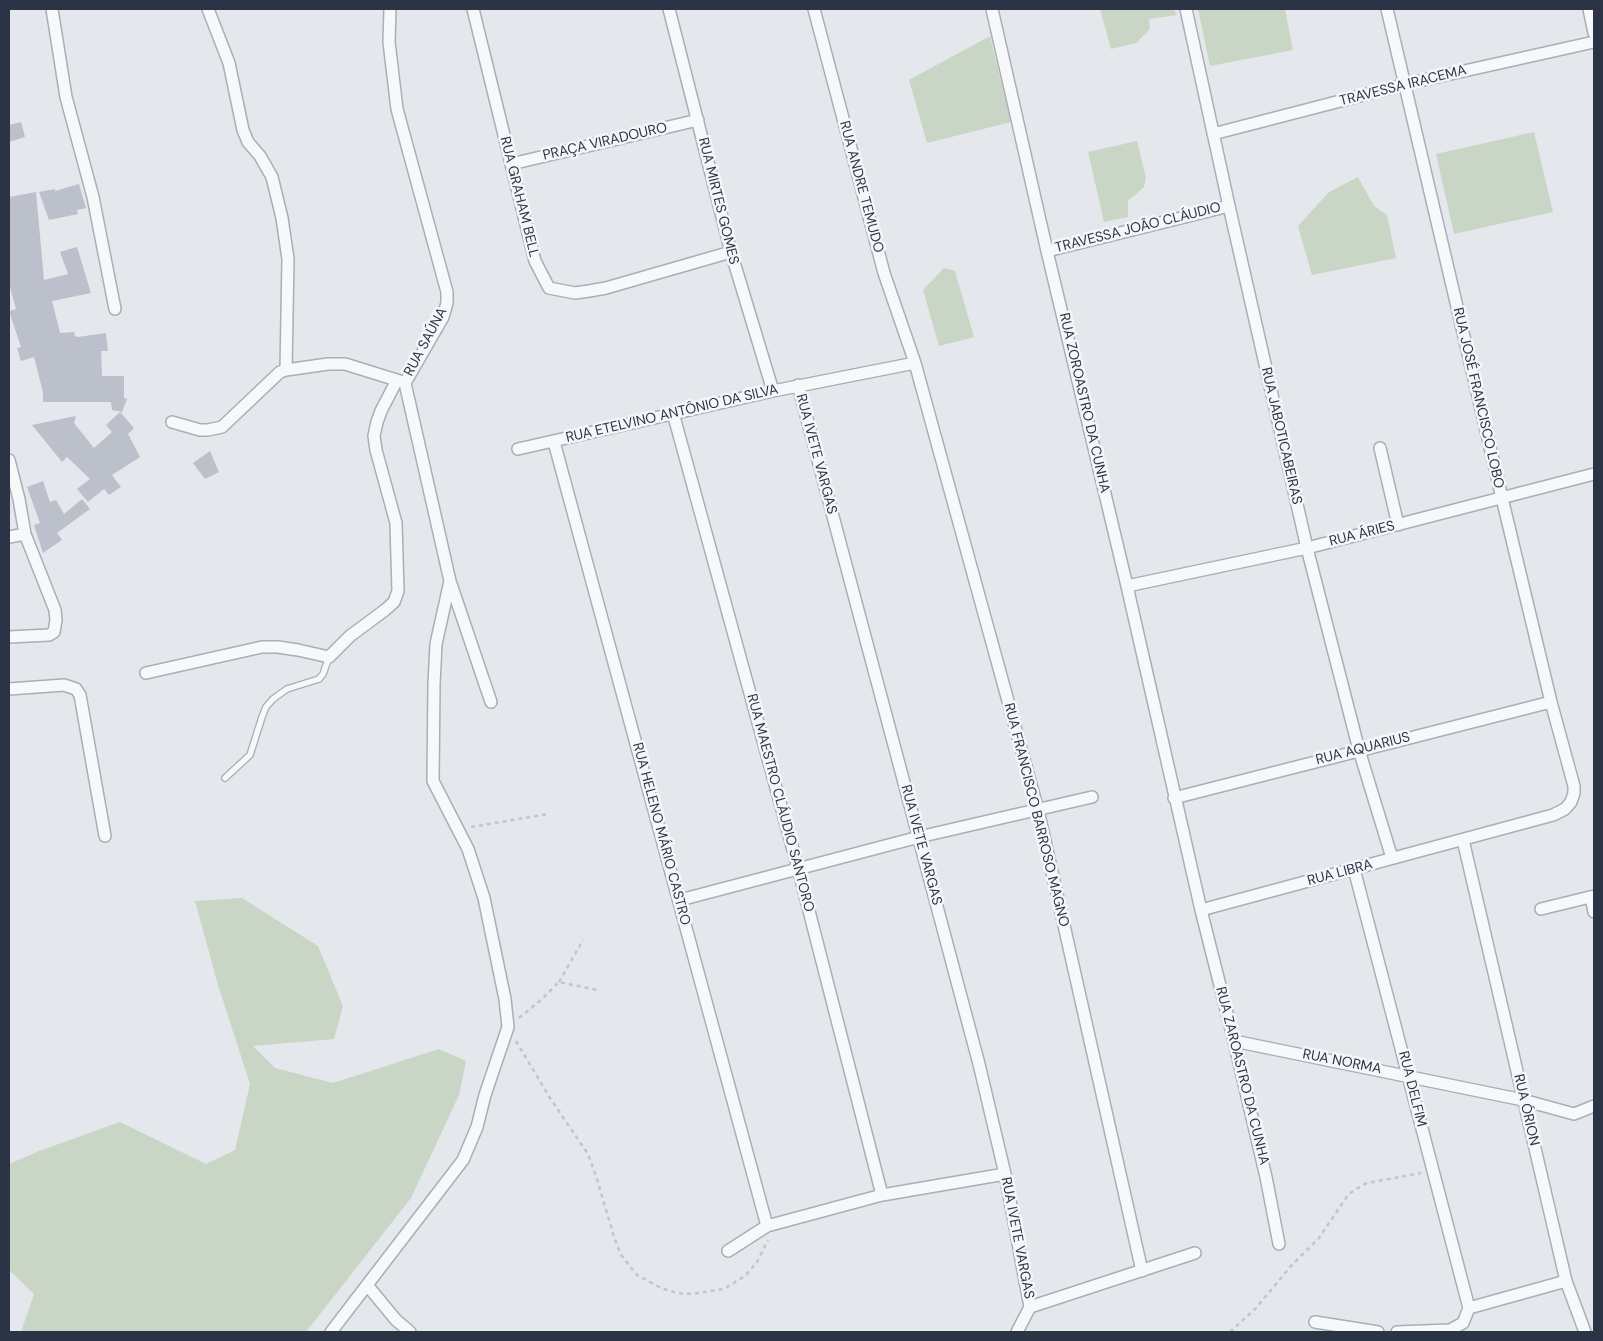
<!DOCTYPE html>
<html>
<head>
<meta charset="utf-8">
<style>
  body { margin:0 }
  #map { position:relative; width:1603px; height:1341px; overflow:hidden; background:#e4e7ec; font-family:"DM Sans",sans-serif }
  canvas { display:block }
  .frame { position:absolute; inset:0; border:10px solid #2b3445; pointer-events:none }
</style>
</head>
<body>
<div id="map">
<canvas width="1603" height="1341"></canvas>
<div class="frame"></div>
</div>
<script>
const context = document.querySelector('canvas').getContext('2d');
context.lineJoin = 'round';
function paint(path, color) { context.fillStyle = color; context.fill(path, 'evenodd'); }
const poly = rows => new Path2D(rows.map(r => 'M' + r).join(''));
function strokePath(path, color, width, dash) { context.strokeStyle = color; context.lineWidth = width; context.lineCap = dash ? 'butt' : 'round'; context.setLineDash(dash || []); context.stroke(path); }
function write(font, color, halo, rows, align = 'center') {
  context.font = font + ' "DM Sans",sans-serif'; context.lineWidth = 5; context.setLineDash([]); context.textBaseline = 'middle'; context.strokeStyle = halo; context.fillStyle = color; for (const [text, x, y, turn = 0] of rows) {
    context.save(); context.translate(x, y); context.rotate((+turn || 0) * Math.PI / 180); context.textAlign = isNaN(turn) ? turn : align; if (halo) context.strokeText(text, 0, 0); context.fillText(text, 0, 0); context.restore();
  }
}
paint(poly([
  [1100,9,1173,9,1177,15,1149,19,1150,29,1136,43,1111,49],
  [1198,9,1285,9,1293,50,1210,66],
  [990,36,1011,122,927,143,909,80],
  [1534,132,1553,212,1454,234,1436,154],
  [1137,141,1146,178,1144,187,1128,201,1128,217,1104,222,1088,152],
  [1358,177,1374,206,1387,215,1396,258,1312,275,1298,226,1329,192],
  [944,268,955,271,974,337,939,346,923,290],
  [242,898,318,946,343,1006,334,1039,253,1046,275,1068,333,1083,439,1049,466,1061,459,1095,411,1198,306,1332,21,1332,34,1294,9,1270,9,1164,39,1151,120,1122,206,1164,235,1150,250,1084,218,985,195,901]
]), '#c9d6c5');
paint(poly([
  [21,122,25,137,9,142,9,125],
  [79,184,86,208,77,210,78,214,49,220,39,192,55,189,55,191],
  [36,192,44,280,68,274,60,252,77,247,91,293,52,301,60,333,74,332,75,336,78,337,106,333,108,351,101,351,102,376,124,376,124,398,127,399,122,412,112,410,111,402,43,402,43,392,34,357,21,361,17,348,21,347,9,311,16,309,9,284,9,197],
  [120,412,134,428,128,434,140,457,112,475,121,487,109,495,104,489,88,502,77,489,90,479,67,457,62,462,32,425,76,416,74,423,94,448,112,432,106,425],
  [210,451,219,472,205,479,193,463],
  [43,481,50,502,56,500,64,514,82,499,90,509,57,533,62,540,43,553,34,525,40,523,27,487]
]), '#bbc0ca');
const lane = poly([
  [225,778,250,755,262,717,266,707,273,699,287,689,319,679,323,674,329,657]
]);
const street = poly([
  [52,9,66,97,93,197,115,309],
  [208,9,229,63,243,130,248,142,260,156,272,177,282,218,288,259,286,370],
  [390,9,389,42,397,109,447,292,447,303,443,317,405,383,450,581,491,702],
  [473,9,535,261,549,288,575,293,589,291,606,288,731,252],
  [669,9,731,252,773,391],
  [814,9,884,273,915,363,1038,810,1142,1271],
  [992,9,1047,251,1127,586,1201,910,1553,815,1565,809,1571,802,1574,793,1574,786,1551,702,1502,498,1387,9],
  [1186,9,1229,206,1307,548,1359,750,1392,858],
  [1589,9,1594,33],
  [1213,134,1406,84,1594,42],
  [511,164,698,120],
  [1047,251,1229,206],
  [798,385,979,1064,1005,1174,1030,1307],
  [673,413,798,868,882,1195],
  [172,422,200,430,208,430,222,427,280,372,286,370,328,364,345,364,403,382],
  [554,442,767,1226],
  [1380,448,1398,525],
  [518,449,773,391,915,363],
  [9,460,19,499,25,534,55,610,56,620,54,632,49,635,9,637],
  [9,537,25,534],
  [1127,586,1307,548,1594,474],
  [146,673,262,647,278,647,298,650,329,657,350,636,385,610,394,602,398,591,396,523,376,450,374,436,377,422,381,411,397,380],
  [9,689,64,685,76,689,80,695,105,836],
  [1174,798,1551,702],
  [1463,840,1566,1281,1469,1308],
  [1354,869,1469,1308],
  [1591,897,1594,912],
  [680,900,919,837,1092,797],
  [1541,909,1594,896],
  [1201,910,1234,1041,1266,1177,1279,1244],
  [1234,1041,1523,1100,1574,1114,1594,1106],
  [728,1251,767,1226,882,1195,1005,1174],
  [1566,1281,1585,1332],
  [1030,1307,1195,1253],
  [1315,1322,1378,1332],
  [331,1332,367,1285],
  [410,1332,396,1320,367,1285,463,1160,477,1127,485,1095,508,1027,505,999,484,898,468,849,433,781,434,684,436,644,450,581],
  [1017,1332,1030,1307],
  [1397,1332,1450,1330,1463,1323,1469,1308]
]);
strokePath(lane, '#a9aeb7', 8);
strokePath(street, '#a9aeb7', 14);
strokePath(poly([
  [471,827,548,814],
  [559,982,583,940],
  [519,1018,541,1000,559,982,597,990],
  [516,1041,550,1098,588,1154,597,1179,614,1237,621,1255,637,1275,661,1288,677,1293,691,1294,724,1289,745,1276,757,1262,768,1240],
  [1230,1332,1256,1308,1291,1266,1319,1238,1348,1195,1356,1189,1367,1183,1421,1173]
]), '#c2c5cb', 2.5, [4, 4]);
strokePath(lane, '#f7f8fa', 5.5);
strokePath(street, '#f7f8fa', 11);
write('14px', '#2b3445', '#f4f6f9', [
  ["TRAVESSA IRACEMA",1403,86,-14],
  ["PRAÇA VIRADOURO",605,142,-13],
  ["RUA ANDRE TEMUDO",861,187,75],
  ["RUA GRAHAM BELL",519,197,76],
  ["RUA MIRTES GOMES",718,201,76],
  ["TRAVESSA JOÃO CLÁUDIO",1138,228,-14],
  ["RUA SAÚNA",426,342,-62],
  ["RUA JOSÉ FRANCISCO LOBO",1478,398,77],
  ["RUA ZOROASTRO DA CUNHA",1084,403,77],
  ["RUA ETELVINO ANTÔNIO DA SILVA",672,414,-13],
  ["RUA JABOTICABEIRAS",1281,436,77],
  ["RUA IVETE VARGAS",816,454,75],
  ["RUA ÁRIES",1362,534,-14],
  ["RUA AQUARIUS",1363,749,-14],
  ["RUA MAESTRO CLÁUDIO SANTORO",780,803,75],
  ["RUA FRANCISCO BARROSO MAGNO",1036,815,76],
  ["RUA HELENO MÁRIO CASTRO",661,834,75],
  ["RUA IVETE VARGAS",921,845,75],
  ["RUA LIBRA",1340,873,-15],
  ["RUA NORMA",1342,1062,11],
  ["RUA ZAROASTRO DA CUNHA",1242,1076,76],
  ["RUA DELFIM",1412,1089,76],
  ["RUA ÓRION",1526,1110,77],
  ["RUA IVETE VARGAS",1017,1238,79]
]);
</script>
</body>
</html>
